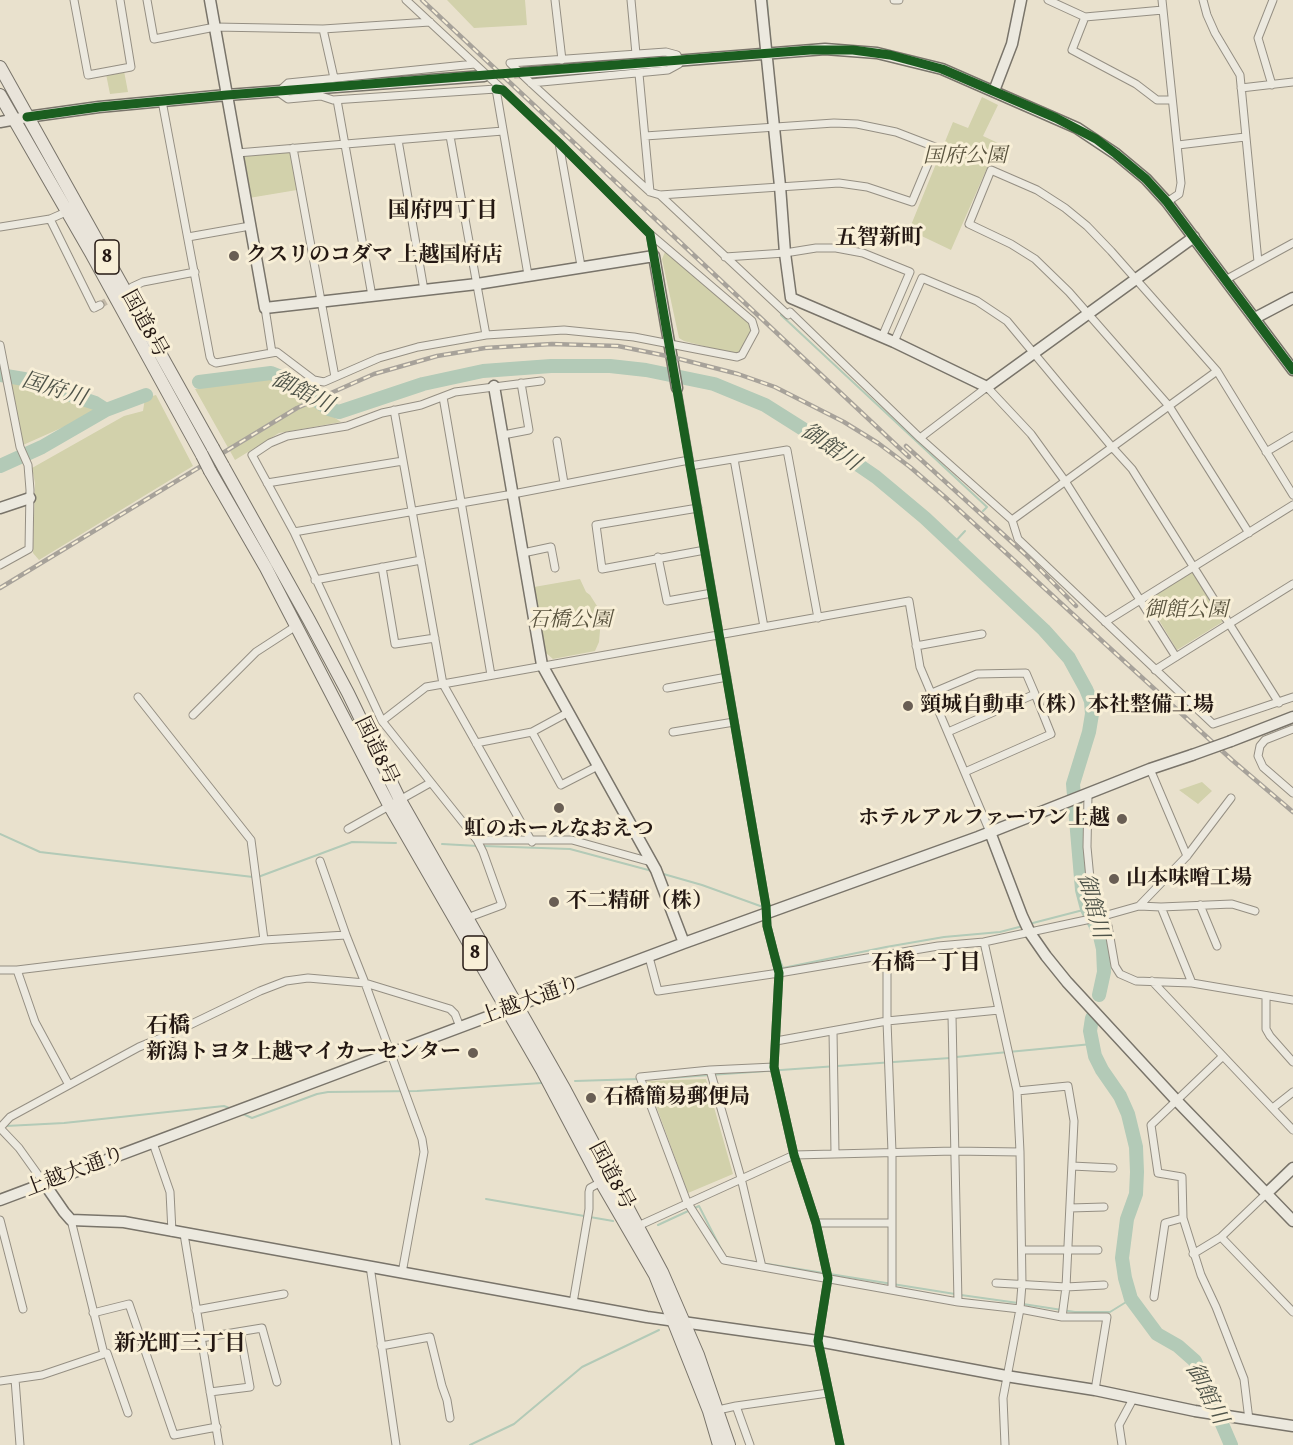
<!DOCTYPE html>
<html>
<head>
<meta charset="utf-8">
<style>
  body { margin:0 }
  canvas { display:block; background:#e9e1cd }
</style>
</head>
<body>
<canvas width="1293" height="1445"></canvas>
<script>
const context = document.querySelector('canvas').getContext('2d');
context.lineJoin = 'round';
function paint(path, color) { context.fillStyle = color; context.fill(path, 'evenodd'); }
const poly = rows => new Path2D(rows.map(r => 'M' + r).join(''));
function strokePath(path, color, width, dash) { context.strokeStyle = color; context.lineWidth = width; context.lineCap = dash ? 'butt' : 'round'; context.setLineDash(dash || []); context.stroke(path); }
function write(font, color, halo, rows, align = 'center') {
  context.font = font + ' "Gentium Book Plus","Noto Serif JP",serif'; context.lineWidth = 6; context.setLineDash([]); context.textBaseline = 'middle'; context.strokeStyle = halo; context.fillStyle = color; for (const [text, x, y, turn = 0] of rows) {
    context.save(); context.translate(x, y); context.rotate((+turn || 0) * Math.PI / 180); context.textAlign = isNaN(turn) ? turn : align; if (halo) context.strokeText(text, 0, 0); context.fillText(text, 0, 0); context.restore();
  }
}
paint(poly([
  [447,0,525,0,527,25,474,28],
  [124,71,128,92,110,94,106,74],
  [982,97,998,105,983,136,998,143,951,250,909,230,953,122,968,128],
  [290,152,297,190,249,198,242,155],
  [665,252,668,252,748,322,751,329,744,349,740,353,735,354,684,341,679,338,662,259],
  [268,377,283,383,341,422,279,433,235,460,195,389,238,381],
  [11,380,88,403,95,408,95,413,23,445],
  [156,395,193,466,39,560,33,553,35,483,32,468,124,416,143,411,145,398],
  [1194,571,1224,621,1177,650,1147,600],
  [580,579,586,592,590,595,597,606,601,619,599,642,595,651,553,659,546,653,534,587],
  [1202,782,1212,791,1198,804,1179,790],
  [706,1079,733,1174,688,1193,647,1081]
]), '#d2d1ab');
strokePath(poly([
  [767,0,771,51],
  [783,314,781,315,987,507,983,511],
  [953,544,965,531],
  [0,834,40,852,253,877],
  [442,844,478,846],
  [483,846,570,849,652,871],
  [660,873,702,885,763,907],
  [258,877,352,842,396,843],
  [1029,924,1087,909],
  [777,952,783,968,886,947,944,937,1000,932,1023,926],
  [956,1057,1092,1044],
  [668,1078,950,1058],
  [575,1081,639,1079],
  [243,1114,252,1118,317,1094,328,1092,417,1091,542,1083],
  [6,1126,64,1123,224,1106,232,1109],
  [486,1199,613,1221],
  [658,1225,699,1206,722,1251],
  [736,1259,955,1294],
  [961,1295,1018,1303],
  [1023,1304,1075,1312,1110,1312,1131,1299],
  [470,1445,514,1424,582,1367,659,1330]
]), '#b3cab7', 2);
strokePath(poly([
  [0,375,24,379,95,403,106,410],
  [199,382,271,373,281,377,329,409,339,412,423,384,483,371,551,366,610,366,646,370,714,384,765,405,841,453,876,477,925,518,1044,630,1069,658,1086,689,1091,701,1092,714,1089,732,1073,784,1082,890,1087,909,1099,932,1103,949,1104,972,1099,995],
  [0,466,42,447,106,410,146,395],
  [1092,1018,1090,1031,1095,1056,1102,1070,1120,1096,1128,1114,1136,1147,1137,1172,1136,1194,1127,1219,1122,1258,1125,1278,1131,1299,1157,1334,1178,1346,1195,1361,1231,1445]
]), '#b3cab7', 14);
strokePath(poly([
  [100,305,117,295]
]), '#c2b9a8', 7, [7, 3.5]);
strokePath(poly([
  [484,76,524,73]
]), '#c2b9a8', 10, [10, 5]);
const street = poly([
  [74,0,88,75,131,67,120,0],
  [147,0,154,39,215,27,323,29,430,22],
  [406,0,475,64,288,83,278,92,288,99,321,96,333,100,496,89,528,275],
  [555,0,562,60],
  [631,0,636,54],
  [894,0,899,0],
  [1048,0,1085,17,1163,10],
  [1162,0,1181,183,1179,194,1167,202],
  [1203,0,1207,15,1215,33,1240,75,1258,262],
  [1085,17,1072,50,1136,84,1157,100,1172,100],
  [323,29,334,78],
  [475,64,502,89],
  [639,74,650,192],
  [531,83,668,70,679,64,680,61,677,55,666,52,510,63,531,83,650,192,660,195,839,183,867,187,912,202,935,147,896,132,857,124,834,123,645,136],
  [1272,85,1258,38,1273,0],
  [1241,88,1293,82],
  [496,89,503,90,559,143,650,234,654,256],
  [337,100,372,296],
  [162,101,210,357,212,361,216,363,277,352,314,380,324,382,379,358,418,347,486,335,564,330,634,337,737,357,742,355,755,331,752,321,650,234],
  [450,136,486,335],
  [398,140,424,290],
  [559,143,581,266],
  [1178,145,1245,137],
  [293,148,335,377],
  [237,153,503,131],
  [660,195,788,315,790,312,920,438,1012,520,1018,539,1213,724,1293,697],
  [50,219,94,308,100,305],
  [0,227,50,219,66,212],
  [188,237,250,226],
  [725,257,785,253,816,248,836,248,863,253,910,272,882,337],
  [1227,279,1293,243],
  [132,287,143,282,195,272],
  [265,308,272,353],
  [894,342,922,278,977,301,1007,321,1112,447,1132,469,1279,703],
  [0,345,20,447,28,465,30,490,29,549,0,565],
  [677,388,766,906,767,926,779,973,774,1067,794,1155,816,1223,828,1278,818,1341,840,1445],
  [443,397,491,675],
  [394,410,443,684,532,842],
  [503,435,529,430,521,383],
  [920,438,987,387,1031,434,1065,481,1176,657],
  [557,441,564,483],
  [1266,452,1293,436],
  [734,459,764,627],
  [690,466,787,450,818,618],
  [267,483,403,461],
  [698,508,596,525,602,569,705,550],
  [1012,520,1217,371],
  [294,532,513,494,689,460],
  [1249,533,1169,406,1069,292,1035,259,1011,244,969,224,991,170,1037,190,1065,208,1087,226,1111,251,1217,371,1293,495],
  [523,553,551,547,555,568],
  [658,557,667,601,712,593],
  [382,567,395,644,435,638],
  [315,580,421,560],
  [1105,622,1293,505],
  [916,646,982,634],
  [1155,670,1293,584],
  [667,688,727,677],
  [932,693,977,674,1026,673,1035,694,1051,734,965,772],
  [138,697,251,840,264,940],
  [193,715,256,652,296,626],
  [382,721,426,687,909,601,920,667,990,832],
  [1293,729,1265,740,1260,746,1258,756,1263,767,1293,793],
  [532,732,561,785,598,766],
  [673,732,734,722],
  [948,732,1035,694],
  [476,743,532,732,569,712],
  [1150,769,1187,856],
  [1088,795,1087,847,1091,889,1096,905,1104,915,1108,926,1115,966,1120,974,1136,981,1192,983,1293,1000],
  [348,829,430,783],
  [477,840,572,840,651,862],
  [320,861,346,935,365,983,422,1139,424,1152,402,1273],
  [1200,905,1217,946],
  [1139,906,1161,907,1232,904,1255,911],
  [1161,907,1192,983],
  [467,918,502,905,483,852,477,840,382,721,294,532,252,455,270,443,287,436,347,426,382,413,421,405,455,392,541,381],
  [984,942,1017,1091,1020,1152,1022,1284,1020,1309,1003,1398,1005,1445],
  [887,955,887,1021,892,1152,892,1290],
  [649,957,658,991,779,973,938,946,984,942,1100,917,1139,906,1187,856,1231,798],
  [0,970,17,970,264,940,346,935],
  [17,970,35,1022,69,1085],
  [1152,981,1293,1130],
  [1266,997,1266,1029,1270,1036,1293,1062],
  [952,1016,958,1302],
  [833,1031,835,1153],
  [776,1041,887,1021,999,1010],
  [1223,1056,1151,1125,1158,1173,1182,1177,1183,1218,1201,1275,1216,1307,1244,1379,1249,1420],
  [774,1067,710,1070,640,1077,687,1202,724,1260,958,1302,1020,1309,1062,1317,1107,1317,1095,1390],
  [710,1070,741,1178,762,1267],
  [1017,1091,1068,1086,1074,1121,1066,1287,1062,1317],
  [1274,1107,1293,1092],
  [0,1128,10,1117,139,1047,173,1033,260,991,286,981,308,978,365,983,450,1009,455,1014,460,1027],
  [0,1128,19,1148,44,1183],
  [153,1143,170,1192,172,1232],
  [1072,1166,1113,1168],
  [1070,1208,1104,1207],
  [0,1220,23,1309],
  [816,1223,892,1223],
  [638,1226,794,1155,954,1151,1020,1152],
  [184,1234,219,1445],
  [1221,1237,1293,1312],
  [1022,1250,1098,1250],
  [1193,1254,1221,1237,1267,1193],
  [370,1266,396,1445],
  [996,1283,1066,1287,1104,1285],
  [1154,1297,1165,1223,1183,1218],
  [573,1303,589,1209,589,1192,590,1188,601,1182],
  [196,1310,284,1294],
  [93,1313,129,1304,174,1435,217,1427],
  [201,1338,262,1328,277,1382],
  [381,1346,430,1337,442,1386,447,1400,450,1418],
  [104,1354,107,1353,128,1413],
  [15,1379,20,1445],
  [0,1381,42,1375,104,1354,71,1220],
  [210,1392,250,1387,240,1332],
  [736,1406,828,1393],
  [718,1410,736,1406,750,1445],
  [1122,1445,1119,1425,1133,1399]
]);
const secondary = poly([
  [210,0,265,308,477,284,654,256,677,388],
  [761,0,780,186,785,253,791,298,894,342,987,387,1194,237],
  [524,73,825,49,877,53,942,69,1077,128,1116,154,1146,179,1167,202,1293,370],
  [994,91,1012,44,1021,0],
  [27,117,99,107,227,95,484,76],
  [1255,318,1293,298],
  [494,386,542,665,656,870,684,943],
  [0,508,30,498],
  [1231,741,1293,717],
  [990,832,1022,916,1030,933,1046,956,1067,982,1176,1100,1293,1221],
  [44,1183,64,1212,71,1220,124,1222,647,1317,818,1341,1006,1376,1095,1390,1195,1411,1293,1426],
  [1267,1193,1293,1168],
  [0,1200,684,943,978,837,1150,769,1192,755]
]);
const primary = poly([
  [0,122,27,117]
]);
const highway = poly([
  [0,67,213,448],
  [0,95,91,253,202,455],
  [223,466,309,620,348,693,400,800,565,1090,662,1272,698,1355,729,1445],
  [210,471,266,568,389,805,542,1070,601,1182,655,1275,709,1411,719,1445]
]);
strokePath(street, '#958f83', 9);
strokePath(secondary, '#79746a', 13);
strokePath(primary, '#79746a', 13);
strokePath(highway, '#79746a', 14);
strokePath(street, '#ece9df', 7);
strokePath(secondary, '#ece9df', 10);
strokePath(primary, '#e9e4da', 10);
strokePath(highway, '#e9e4da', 12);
const rail = poly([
  [422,0,909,457],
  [906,446,1026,555,1076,606],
  [0,588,297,408,374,374,437,356,485,348,552,344,618,346,672,357,738,374,775,387,844,422,878,443,910,467,945,497,1232,760,1293,812]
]);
strokePath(rail, '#a7a29a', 4.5);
strokePath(rail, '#f8efd7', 2, [7]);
const secondaryBridge = poly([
  [1192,755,1231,741]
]);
const highwayBridge = poly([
  [213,448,223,466],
  [202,455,210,471]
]);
strokePath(secondaryBridge, '#79746a', 13, []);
strokePath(highwayBridge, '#79746a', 14, []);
strokePath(secondaryBridge, '#ece9df', 10);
strokePath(highwayBridge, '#e9e4da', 12);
strokePath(poly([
  [496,89,503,90,559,143,650,234,766,906,767,926,779,973,774,1067,794,1155,816,1223,828,1278,818,1341,840,1445],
  [27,117,99,107,227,95,810,50,853,50,890,55,942,69,1056,118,1096,139,1116,154,1146,179,1167,202,1293,370]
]), '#1b5e20', 9);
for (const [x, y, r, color] of [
  [234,256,6,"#695e54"],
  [908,706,6,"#695e54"],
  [559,808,6,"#695e54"],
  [1122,819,6,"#695e54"],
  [1114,879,6,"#695e54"],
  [554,902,6,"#695e54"],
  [473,1053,6,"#695e54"],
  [591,1098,6,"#695e54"]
]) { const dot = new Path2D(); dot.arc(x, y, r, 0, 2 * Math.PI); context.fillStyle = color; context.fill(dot); strokePath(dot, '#f8efd7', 2); }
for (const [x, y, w] of [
  [107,257,24],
  [475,953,24]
]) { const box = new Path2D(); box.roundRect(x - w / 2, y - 17, w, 34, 4.5); context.fillStyle = '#f8efd7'; context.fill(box); strokePath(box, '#241813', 1.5); }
write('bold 20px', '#241813', null, [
  ["8",107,257],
  ["8",475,953]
]);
write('italic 21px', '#5a543f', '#f8efd7', [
  ["国府公園",965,157],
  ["御館公園",1186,611],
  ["石橋公園",570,621]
]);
write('bold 21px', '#241813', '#f8efd7', [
  ["クスリのコダマ 上越国府店",246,256],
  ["頸城自動車（株）本社整備工場",920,706],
  ["ホテルアルファーワン上越",1110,819,"right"],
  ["虹のホールなおえつ",559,830,"center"],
  ["山本味噌工場",1126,879],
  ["不二精研（株）",566,902],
  ["新潟トヨタ上越マイカーセンター",461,1053,"right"],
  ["石橋簡易郵便局",603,1098]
], 'left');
write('21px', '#241813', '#f8efd7', [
  ["国道8号",144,324,61],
  ["国道8号",376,751,64],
  ["上越大通り",530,1001,-20],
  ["上越大通り",75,1172,-21],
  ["国道8号",611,1176,62]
]);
write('bold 22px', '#241813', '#f8efd7', [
  ["国府四丁目",443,211],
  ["五智新町",879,238],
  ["石橋一丁目",926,963],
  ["石橋",168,1026],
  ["新光町三丁目",180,1344]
]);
write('italic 22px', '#4e5349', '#f8efd7', [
  ["国府川",54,390,17],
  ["御館川",302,393,26],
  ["御館川",830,448,34],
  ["御館川",1092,906,75],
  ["御館川",1206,1394,63]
]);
</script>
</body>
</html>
